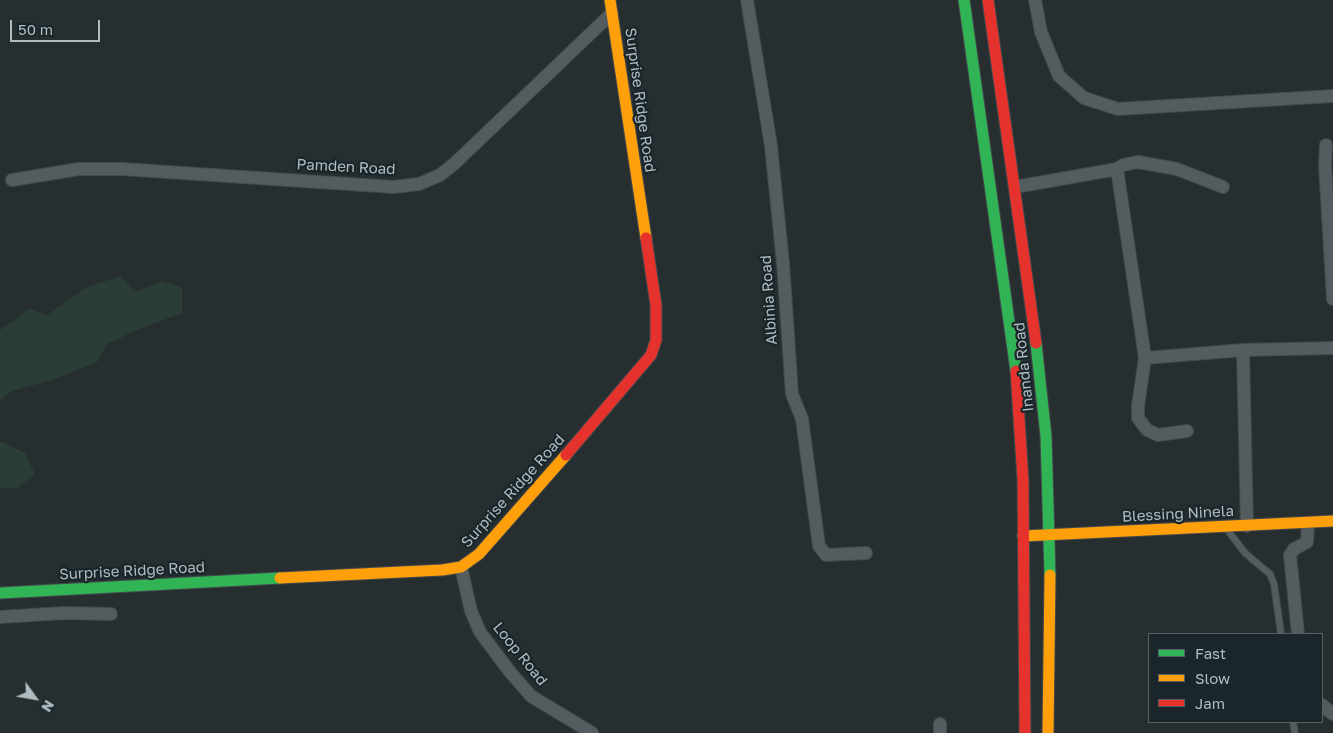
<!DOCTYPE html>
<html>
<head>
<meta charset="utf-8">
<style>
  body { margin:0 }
  #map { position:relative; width:1333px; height:733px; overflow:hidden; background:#262e30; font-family:"Golos Text",sans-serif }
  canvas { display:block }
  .legend { position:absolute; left:1148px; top:633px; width:175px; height:90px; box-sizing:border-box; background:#1b262a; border:1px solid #566267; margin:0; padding:6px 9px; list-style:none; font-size:15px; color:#afbdc2 }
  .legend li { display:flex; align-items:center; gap:10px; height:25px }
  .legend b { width:25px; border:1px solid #566267 }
  .north { position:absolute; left:10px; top:673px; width:50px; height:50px; -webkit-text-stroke:4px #1b262a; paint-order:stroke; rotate:122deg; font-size:14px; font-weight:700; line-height:20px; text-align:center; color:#afbdc2 }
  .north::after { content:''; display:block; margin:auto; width:18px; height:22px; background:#afbdc2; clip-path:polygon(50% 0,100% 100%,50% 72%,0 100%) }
  .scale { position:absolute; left:10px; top:20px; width:90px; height:22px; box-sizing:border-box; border:2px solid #afbdc2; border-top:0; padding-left:6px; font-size:15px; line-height:18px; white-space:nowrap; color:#afbdc2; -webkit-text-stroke:4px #1b262a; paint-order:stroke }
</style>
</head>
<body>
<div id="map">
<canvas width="1333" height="733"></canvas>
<ul class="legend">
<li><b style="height:6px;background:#30b455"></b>Fast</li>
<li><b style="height:6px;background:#ff9f0a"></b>Slow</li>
<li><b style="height:6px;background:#e5322d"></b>Jam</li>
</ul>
<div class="north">N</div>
<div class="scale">50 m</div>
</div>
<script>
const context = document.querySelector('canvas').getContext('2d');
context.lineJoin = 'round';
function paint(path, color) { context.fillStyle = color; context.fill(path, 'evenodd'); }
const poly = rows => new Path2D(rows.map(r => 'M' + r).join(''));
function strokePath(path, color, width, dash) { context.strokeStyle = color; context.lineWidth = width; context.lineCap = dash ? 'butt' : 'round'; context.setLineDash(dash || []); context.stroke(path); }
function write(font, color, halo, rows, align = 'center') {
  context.font = font + ' "Golos Text",sans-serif'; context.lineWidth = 4.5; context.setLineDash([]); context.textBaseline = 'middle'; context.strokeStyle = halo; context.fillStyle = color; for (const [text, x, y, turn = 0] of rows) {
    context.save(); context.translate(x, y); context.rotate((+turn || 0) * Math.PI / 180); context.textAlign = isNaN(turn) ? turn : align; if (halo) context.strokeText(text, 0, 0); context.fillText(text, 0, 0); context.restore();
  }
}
paint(poly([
  [121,276,135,292,162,281,182,288,182,313,135,331,107,344,97,362,52,380,12,391,0,400,0,330,29,309,47,315,87,287],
  [0,441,25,453,35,474,18,488,0,488]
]), '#2a3d37');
const lane = poly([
  [1226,528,1245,553,1270,574,1274,584,1281,634],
  [1293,722,1295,733]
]);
const street = poly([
  [747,0,771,146,783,263,792,394,802,419,819,546,826,555,866,553],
  [1035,0,1041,32,1059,76,1084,98,1118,109,1333,96],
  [1326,145,1325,165,1333,299],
  [1117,169,1145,358,1138,406,1138,418,1147,430,1158,435,1187,431],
  [12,180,79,169,122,169,394,187,419,184,440,175,454,164,612,13],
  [1015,187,1117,169,1123,165,1138,162,1177,169,1223,187],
  [1243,350,1247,526],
  [1145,358,1243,350,1333,348],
  [461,567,471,611,480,632,510,672,531,696,592,733],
  [0,617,64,613,111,614],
  [1298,634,1290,555,1294,549,1307,542,1308,523],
  [1322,705,1333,714],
  [940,724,940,733]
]);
const fast = poly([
  [964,0,1016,371],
  [1036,343,1046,436,1050,575],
  [0,593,280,578]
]);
const slow = poly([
  [610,0,646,238],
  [1023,536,1333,521],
  [280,578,442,570,461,567,479,554,566,455],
  [1048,733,1050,575]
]);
const jam = poly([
  [988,0,1036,343],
  [1016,371,1023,480,1025,733],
  [566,455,651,355,656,340,656,305,646,238]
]);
strokePath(lane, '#44494b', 8);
strokePath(street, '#44494b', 14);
strokePath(fast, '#44494b', 13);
strokePath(slow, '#44494b', 13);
strokePath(jam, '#44494b', 13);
strokePath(lane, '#555c5f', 6);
strokePath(street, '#555c5f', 12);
strokePath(fast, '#30b455', 11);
strokePath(slow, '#ff9f0a', 11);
strokePath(jam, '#e5322d', 11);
write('15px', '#afbdc2', '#1b262a', [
  ["Surprise Ridge Road",640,100,82],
  ["Pamden Road",346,167,3],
  ["Albinia Road",769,300,-94],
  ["Inanda Road",1024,367,-96],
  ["Surprise Ridge Road",513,491,-48],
  ["Blessing Ninela",1178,514,-3],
  ["Surprise Ridge Road",132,571,-3],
  ["Loop Road",520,654,51]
]);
</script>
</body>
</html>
